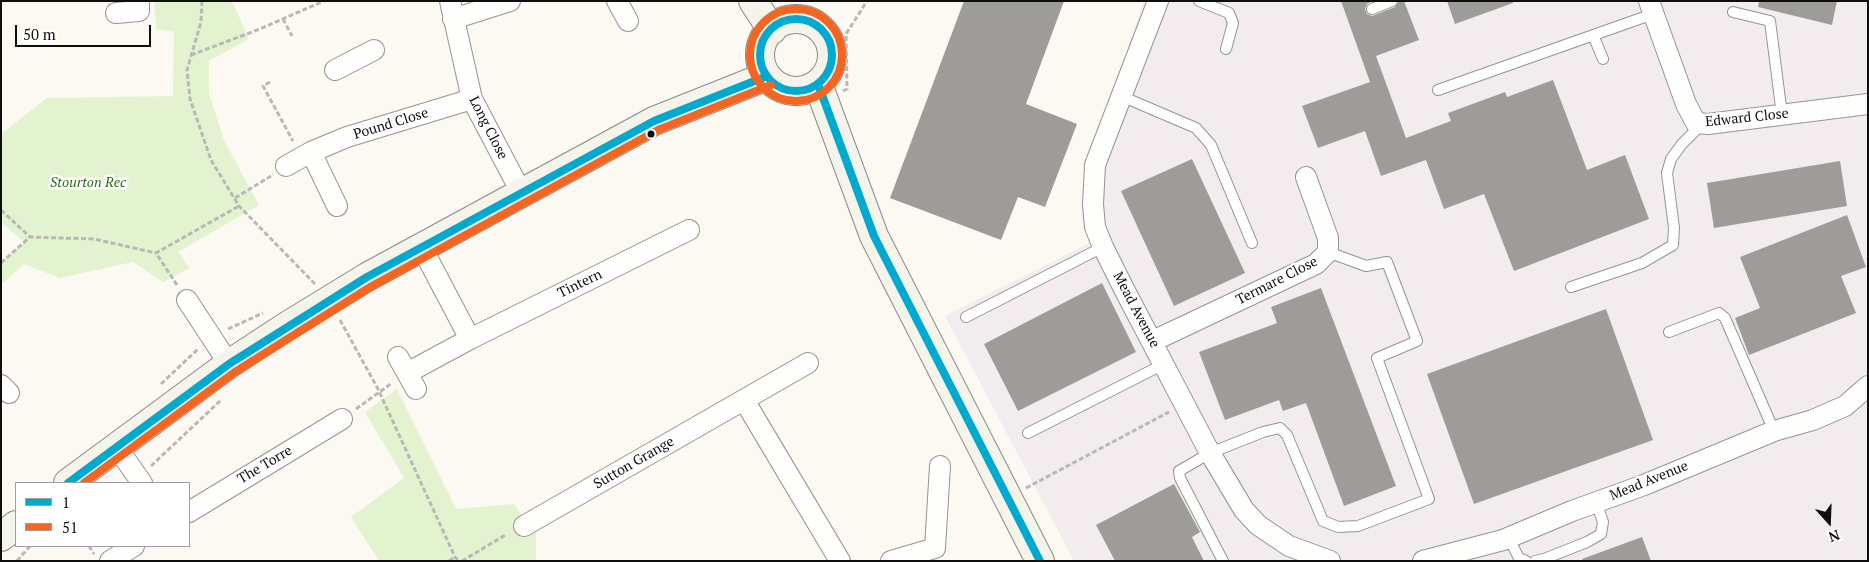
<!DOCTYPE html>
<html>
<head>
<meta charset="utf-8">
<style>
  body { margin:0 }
  #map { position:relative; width:1869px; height:562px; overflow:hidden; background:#fbf9f2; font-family:"PT Serif",serif }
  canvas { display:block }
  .frame { position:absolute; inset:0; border:2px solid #0e0e0e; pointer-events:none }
  .legend { position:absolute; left:15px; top:482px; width:175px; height:65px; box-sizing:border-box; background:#fff; border:1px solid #9f9f9f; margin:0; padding:6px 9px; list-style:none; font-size:15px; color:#0e0e0e }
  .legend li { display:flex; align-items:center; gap:10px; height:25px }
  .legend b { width:25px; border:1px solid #9f9f9f }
  .north { position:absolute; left:1804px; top:497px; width:50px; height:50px; -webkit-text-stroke:4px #fff; paint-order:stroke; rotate:160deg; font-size:14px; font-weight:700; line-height:20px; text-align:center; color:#0e0e0e }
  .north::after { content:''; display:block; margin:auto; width:18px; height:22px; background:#0e0e0e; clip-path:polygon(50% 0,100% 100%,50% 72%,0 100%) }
  .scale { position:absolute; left:15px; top:25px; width:136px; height:22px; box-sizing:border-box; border:2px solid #0e0e0e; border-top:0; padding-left:6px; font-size:15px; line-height:18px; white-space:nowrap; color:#0e0e0e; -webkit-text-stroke:4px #fff; paint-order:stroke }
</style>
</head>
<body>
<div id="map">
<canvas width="1869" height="562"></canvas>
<div class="frame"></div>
<ul class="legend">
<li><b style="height:6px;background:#00a9ce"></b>1</li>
<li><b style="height:6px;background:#f26522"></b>51</li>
</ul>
<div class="north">N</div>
<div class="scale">50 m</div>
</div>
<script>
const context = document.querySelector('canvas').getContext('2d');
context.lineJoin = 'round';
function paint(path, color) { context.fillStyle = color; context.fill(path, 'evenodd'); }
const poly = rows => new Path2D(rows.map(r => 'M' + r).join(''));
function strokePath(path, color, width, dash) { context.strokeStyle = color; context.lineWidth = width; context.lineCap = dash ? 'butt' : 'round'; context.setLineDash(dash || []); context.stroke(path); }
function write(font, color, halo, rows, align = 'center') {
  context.font = font + ' "PT Serif",serif'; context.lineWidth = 5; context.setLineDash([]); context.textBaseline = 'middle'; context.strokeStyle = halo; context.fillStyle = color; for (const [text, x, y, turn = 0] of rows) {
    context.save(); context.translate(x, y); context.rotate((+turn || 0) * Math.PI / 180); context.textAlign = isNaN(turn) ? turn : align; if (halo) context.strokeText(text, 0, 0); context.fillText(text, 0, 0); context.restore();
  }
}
paint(poly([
  [1144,1,1868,1,1868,561,1074,561,945,316,1089,243,1081,215,1084,172]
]), '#f3ecef');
paint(poly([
  [154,1,232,1,249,39,209,61,209,93,224,140,259,205,178,252,190,268,163,282,133,262,60,278,24,264,1,285,1,263,24,242,1,222,1,134,47,98,173,96,174,32,156,29],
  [397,389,456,509,514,504,536,533,536,561,379,561,351,517,404,478,365,412]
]), '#e4f3cf');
paint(poly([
  [964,1,1064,1,1026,104,1077,124,1045,207,1018,197,1001,240,890,198],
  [1341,1,1373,1,1367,4,1365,9,1367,14,1372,16,1395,7,1399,1,1404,1,1419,40,1376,56,1406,138,1451,121,1448,113,1505,92,1507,97,1553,80,1587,170,1625,155,1649,219,1514,271,1484,194,1444,209,1426,160,1381,176,1365,131,1318,148,1302,106,1370,82],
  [1447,1,1513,1,1513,3,1455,24],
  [1759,1,1837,1,1832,25,1758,7],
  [1192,159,1245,273,1174,306,1121,191],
  [1840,161,1847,206,1714,228,1707,183],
  [1847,215,1866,267,1841,276,1856,313,1749,355,1735,318,1760,308,1740,257],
  [1102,283,1136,352,1018,411,984,344],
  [1321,288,1396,486,1344,506,1306,403,1283,411,1279,400,1225,420,1199,352,1277,323,1271,307],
  [1606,309,1653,440,1474,504,1427,374],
  [1174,484,1200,532,1192,537,1204,561,1115,561,1096,525],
  [1642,537,1651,561,1583,561,1582,559]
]), '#9e9c98');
const lane = poly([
  [1199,1,1229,13,1233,23,1226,49],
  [1372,9,1392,1],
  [1733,12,1770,21,1782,115],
  [1593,35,1603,59],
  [1438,90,1653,14],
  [1121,96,1196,128,1211,145,1252,243],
  [1571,287,1642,263,1673,245,1674,228,1667,173,1671,159,1682,144,1702,124],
  [966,317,1103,247],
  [1669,332,1719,313,1725,318,1774,431],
  [1028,433,1164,364],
  [1508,537,1519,558,1526,561],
  [1223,561,1180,478,1179,471,1210,453,1263,432,1280,428,1287,435,1323,521,1338,527,1358,526,1429,499,1377,358,1417,341,1387,262,1366,266,1328,252],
  [1535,561,1544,559,1587,542,1601,534,1603,522,1596,502]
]);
const street = poly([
  [450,1,472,99,521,192],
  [617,1,628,21],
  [1158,1,1095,165,1093,204,1095,227,1103,247,1124,289,1210,453,1244,510,1258,525,1289,546,1330,561],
  [1649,1,1686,104,1696,123,1708,124,1868,104],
  [116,13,139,11,139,1],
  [453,19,510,1],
  [335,70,374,50],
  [286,166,311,152],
  [337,206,311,152,347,137,472,99],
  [421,246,470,339],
  [187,300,229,364],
  [1153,341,1316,264,1328,252,1328,238,1306,177],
  [398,357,416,389],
  [407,373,470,339,689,230],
  [1,385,9,393],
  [744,400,840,561],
  [116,446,142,483],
  [189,512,342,419],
  [524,526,808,363],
  [110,561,134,546],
  [891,561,935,548,940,466],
  [1423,561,1503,540,1572,511,1644,485,1774,431,1813,420,1845,406,1868,386]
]);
const secondary = poly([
  [753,1,772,30],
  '760 55a36 36 0 1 1 72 0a36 36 0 1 1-72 0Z',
  [818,84,874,236,1040,561],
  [68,483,229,364,287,326,367,277,654,121,767,76],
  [1,537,16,525]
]);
strokePath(lane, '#959491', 12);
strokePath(street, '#959491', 22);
strokePath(secondary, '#8b8a87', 30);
strokePath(poly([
  [202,1,201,22,187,70,190,99,211,160,239,206,315,284],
  [283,19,292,36],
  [191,55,260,29,324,1],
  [270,82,263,86,293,141],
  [843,91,847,89,846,34,867,1],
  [235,198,271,176],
  [1,210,30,237],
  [1,263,30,237,94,239,156,253],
  [177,285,156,253,239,206],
  [340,320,378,389,455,557,459,561],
  [228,329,263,313],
  [161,384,198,349],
  [356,409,392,383],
  [151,466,221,400],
  [1026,488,1169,412],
  [89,546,94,554],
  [17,561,30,546],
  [449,561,455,557],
  [462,561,507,534]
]), '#b8b8b6', 3, [5, 2.5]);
strokePath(lane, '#fefefd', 10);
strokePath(street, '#fefefd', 20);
strokePath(secondary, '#f5f4ea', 28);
strokePath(poly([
  '760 55a36 36 0 1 1 72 0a36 36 0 1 1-72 0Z',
  [818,84,874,236,1040,561],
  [68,483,229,364,367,277,654,121,767,76]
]), '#00a9ce', 8);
strokePath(poly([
  '750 55a46 46 0 1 1 92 0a46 46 0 1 1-92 0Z',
  [84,483,235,372,372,286,658,130,771,85]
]), '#f26522', 8);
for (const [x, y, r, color] of [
  [651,134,4.5,"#0e0e0e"]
]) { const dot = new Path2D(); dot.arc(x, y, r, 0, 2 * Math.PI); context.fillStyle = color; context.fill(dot); strokePath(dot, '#fff', 2); }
write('14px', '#0e0e0e', '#fff', [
  ["Edward Close",1747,118,-6],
  ["Pound Close",391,124,-17],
  ["Long Close",488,128,63],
  ["Termare Close",1277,281,-27],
  ["Tintern",580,284,-26],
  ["Mead Avenue",1136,310,62],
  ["Sutton Grange",634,463,-30],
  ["The Torre",265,465,-31],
  ["Mead Avenue",1649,481,-22]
]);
write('italic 14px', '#286d16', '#fff', [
  ["Stourton Rec",88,183]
]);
</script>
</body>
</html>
